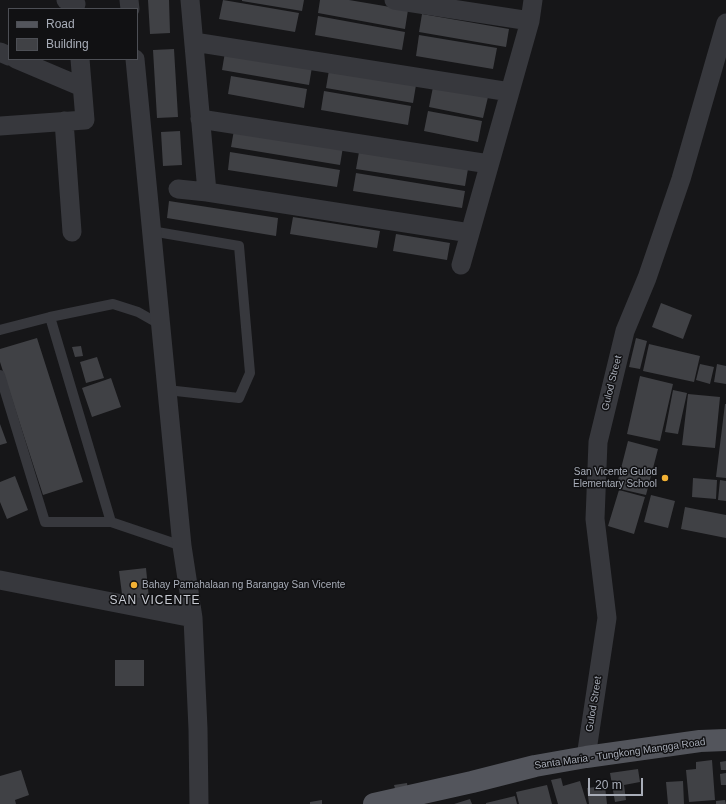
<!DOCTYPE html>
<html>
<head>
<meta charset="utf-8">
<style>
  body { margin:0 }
  #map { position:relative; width:726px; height:804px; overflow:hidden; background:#161618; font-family:Arial,sans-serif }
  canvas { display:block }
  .legend { position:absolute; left:8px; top:8px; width:130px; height:52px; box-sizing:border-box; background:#111113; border:1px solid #4d4f55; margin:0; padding:5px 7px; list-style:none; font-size:12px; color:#a8adb8 }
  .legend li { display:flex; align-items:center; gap:8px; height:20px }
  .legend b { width:20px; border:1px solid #4d4f55 }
  .scale { position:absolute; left:588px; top:778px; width:55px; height:18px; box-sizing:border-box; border:2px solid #a8adb8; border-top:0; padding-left:5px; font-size:12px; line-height:14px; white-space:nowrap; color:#a8adb8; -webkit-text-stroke:3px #111113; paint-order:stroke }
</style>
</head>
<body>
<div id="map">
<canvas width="726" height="804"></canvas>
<ul class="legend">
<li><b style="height:5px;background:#53555c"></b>Road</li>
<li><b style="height:11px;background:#404145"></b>Building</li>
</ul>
<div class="scale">20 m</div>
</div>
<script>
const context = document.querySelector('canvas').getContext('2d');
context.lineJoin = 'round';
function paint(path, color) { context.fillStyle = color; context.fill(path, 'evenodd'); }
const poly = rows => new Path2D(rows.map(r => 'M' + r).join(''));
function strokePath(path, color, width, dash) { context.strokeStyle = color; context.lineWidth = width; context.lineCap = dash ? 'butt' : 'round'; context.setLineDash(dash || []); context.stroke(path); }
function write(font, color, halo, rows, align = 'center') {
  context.font = font + ' Arial,sans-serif'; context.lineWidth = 3; context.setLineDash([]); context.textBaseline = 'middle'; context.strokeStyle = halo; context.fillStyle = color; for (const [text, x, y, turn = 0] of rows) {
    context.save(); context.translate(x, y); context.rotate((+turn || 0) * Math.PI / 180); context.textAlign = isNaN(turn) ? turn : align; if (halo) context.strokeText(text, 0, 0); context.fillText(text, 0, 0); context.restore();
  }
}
paint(poly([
  [148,0,169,0,170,33,150,34],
  [223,0,299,13,295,32,219,19],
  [242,0,304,0,302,11,242,1],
  [320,0,349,0,408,10,405,29,318,13],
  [422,14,509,29,506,47,419,32],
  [318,16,405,32,402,50,315,35],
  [419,35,497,48,493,69,416,56],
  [174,49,178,117,157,118,153,50],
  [225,52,312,67,309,85,222,70],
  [329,70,416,85,413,103,326,88],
  [231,76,307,89,304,108,228,94],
  [433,87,488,97,483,118,429,107],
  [324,91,411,106,408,125,321,110],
  [428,111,482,121,478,142,424,131],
  [234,130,343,147,340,165,231,147],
  [180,131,182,165,163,166,161,132],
  [230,152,340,170,337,187,228,170],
  [359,152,468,169,465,186,356,169],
  [356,173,465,191,462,208,353,191],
  [169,201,278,218,276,236,167,218],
  [293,217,380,231,377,248,290,234],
  [396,234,450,243,447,260,393,251],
  [661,303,692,315,683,339,652,327],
  [37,338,83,482,43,495,0,362,0,349],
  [636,338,647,341,640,369,629,367],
  [649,344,700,356,694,382,643,371],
  [81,346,83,356,75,357,72,347],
  [97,357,104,378,86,383,80,362],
  [700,364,714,367,710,384,696,380],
  [717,364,726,366,726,384,714,382],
  [640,376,673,384,660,441,627,434],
  [111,378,121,407,92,417,82,388],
  [673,390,687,393,678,434,665,432],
  [688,394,720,397,715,448,682,445],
  [725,404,726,404,726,478,716,477],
  [0,424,7,443,0,445],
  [628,441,658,449,646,495,616,488],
  [15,476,28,510,7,519,0,502,0,482],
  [693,478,717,480,716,499,692,497],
  [720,480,726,481,726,501,718,500],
  [619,490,645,497,634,534,608,526],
  [651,495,675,501,668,528,644,522],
  [685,507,726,515,726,538,681,529],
  [146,568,149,599,123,602,119,571],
  [115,660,144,660,144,686,115,686],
  [712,760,715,800,689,802,686,770,696,769,696,762],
  [726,761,726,770,721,770,720,762],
  [638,769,640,782,624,785,626,800,615,802,610,773],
  [21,770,29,795,15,800,16,804,0,804,0,776],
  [726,773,726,785,721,785,720,774],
  [561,778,563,786,580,781,587,804,558,804,551,780],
  [683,781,684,804,668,804,666,782],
  [407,783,408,790,396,792,394,785],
  [547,785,552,804,519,804,516,792],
  [605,786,607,804,589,804,587,788],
  [515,796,517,804,486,804,486,803],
  [470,799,472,804,454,804],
  [322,800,322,804,310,804,310,802],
  [725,800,726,804,716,804,716,801]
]), '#404145');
strokePath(poly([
  [151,231,239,246,250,373,239,398,167,390],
  [161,325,138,312,113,304,50,317,111,522,182,546],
  [0,330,50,317],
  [0,375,45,522,111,522]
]), '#37383d', 10);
strokePath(poly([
  [66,0,76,4],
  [129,0,130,9],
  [190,0,207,192],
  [394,0,530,21],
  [194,42,510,92],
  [0,52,9,56],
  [16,59,82,87],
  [135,59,182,546,193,618,198,729,199,804],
  [200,119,489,164],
  [64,121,72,232],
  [0,126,85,120,80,59],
  [178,189,207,192,470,233],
  [461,265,530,21,533,0],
  [0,580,193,618],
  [586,757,607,618,595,519,598,442,625,331,647,278,681,179,726,23]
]), '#37383d', 19);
strokePath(poly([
  [374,804,472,782,535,766,586,757,700,741,726,740]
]), '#53555c', 22);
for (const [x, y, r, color] of [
  [665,478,4,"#f2b134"],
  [134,585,4,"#f2b134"]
]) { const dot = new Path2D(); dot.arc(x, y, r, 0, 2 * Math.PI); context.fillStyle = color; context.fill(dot); strokePath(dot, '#111113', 1.5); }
write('10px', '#a8adb8', '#111113', [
  ["Gulod Street",612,383,-76],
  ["Gulod Street",594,704,-81],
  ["Santa Maria - Tungkong Mangga Road",620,754,-8]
]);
write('10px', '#a8adb8', '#111113', [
  ["San Vicente Gulod",657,472],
  ["Elementary School",657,484],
  ["Bahay Pamahalaan ng Barangay San Vicente",142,585,"left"]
], 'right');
context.letterSpacing = '1px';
write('12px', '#c9ccd4', '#111113', [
  ["SAN VICENTE",155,601]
]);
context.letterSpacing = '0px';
</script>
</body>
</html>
